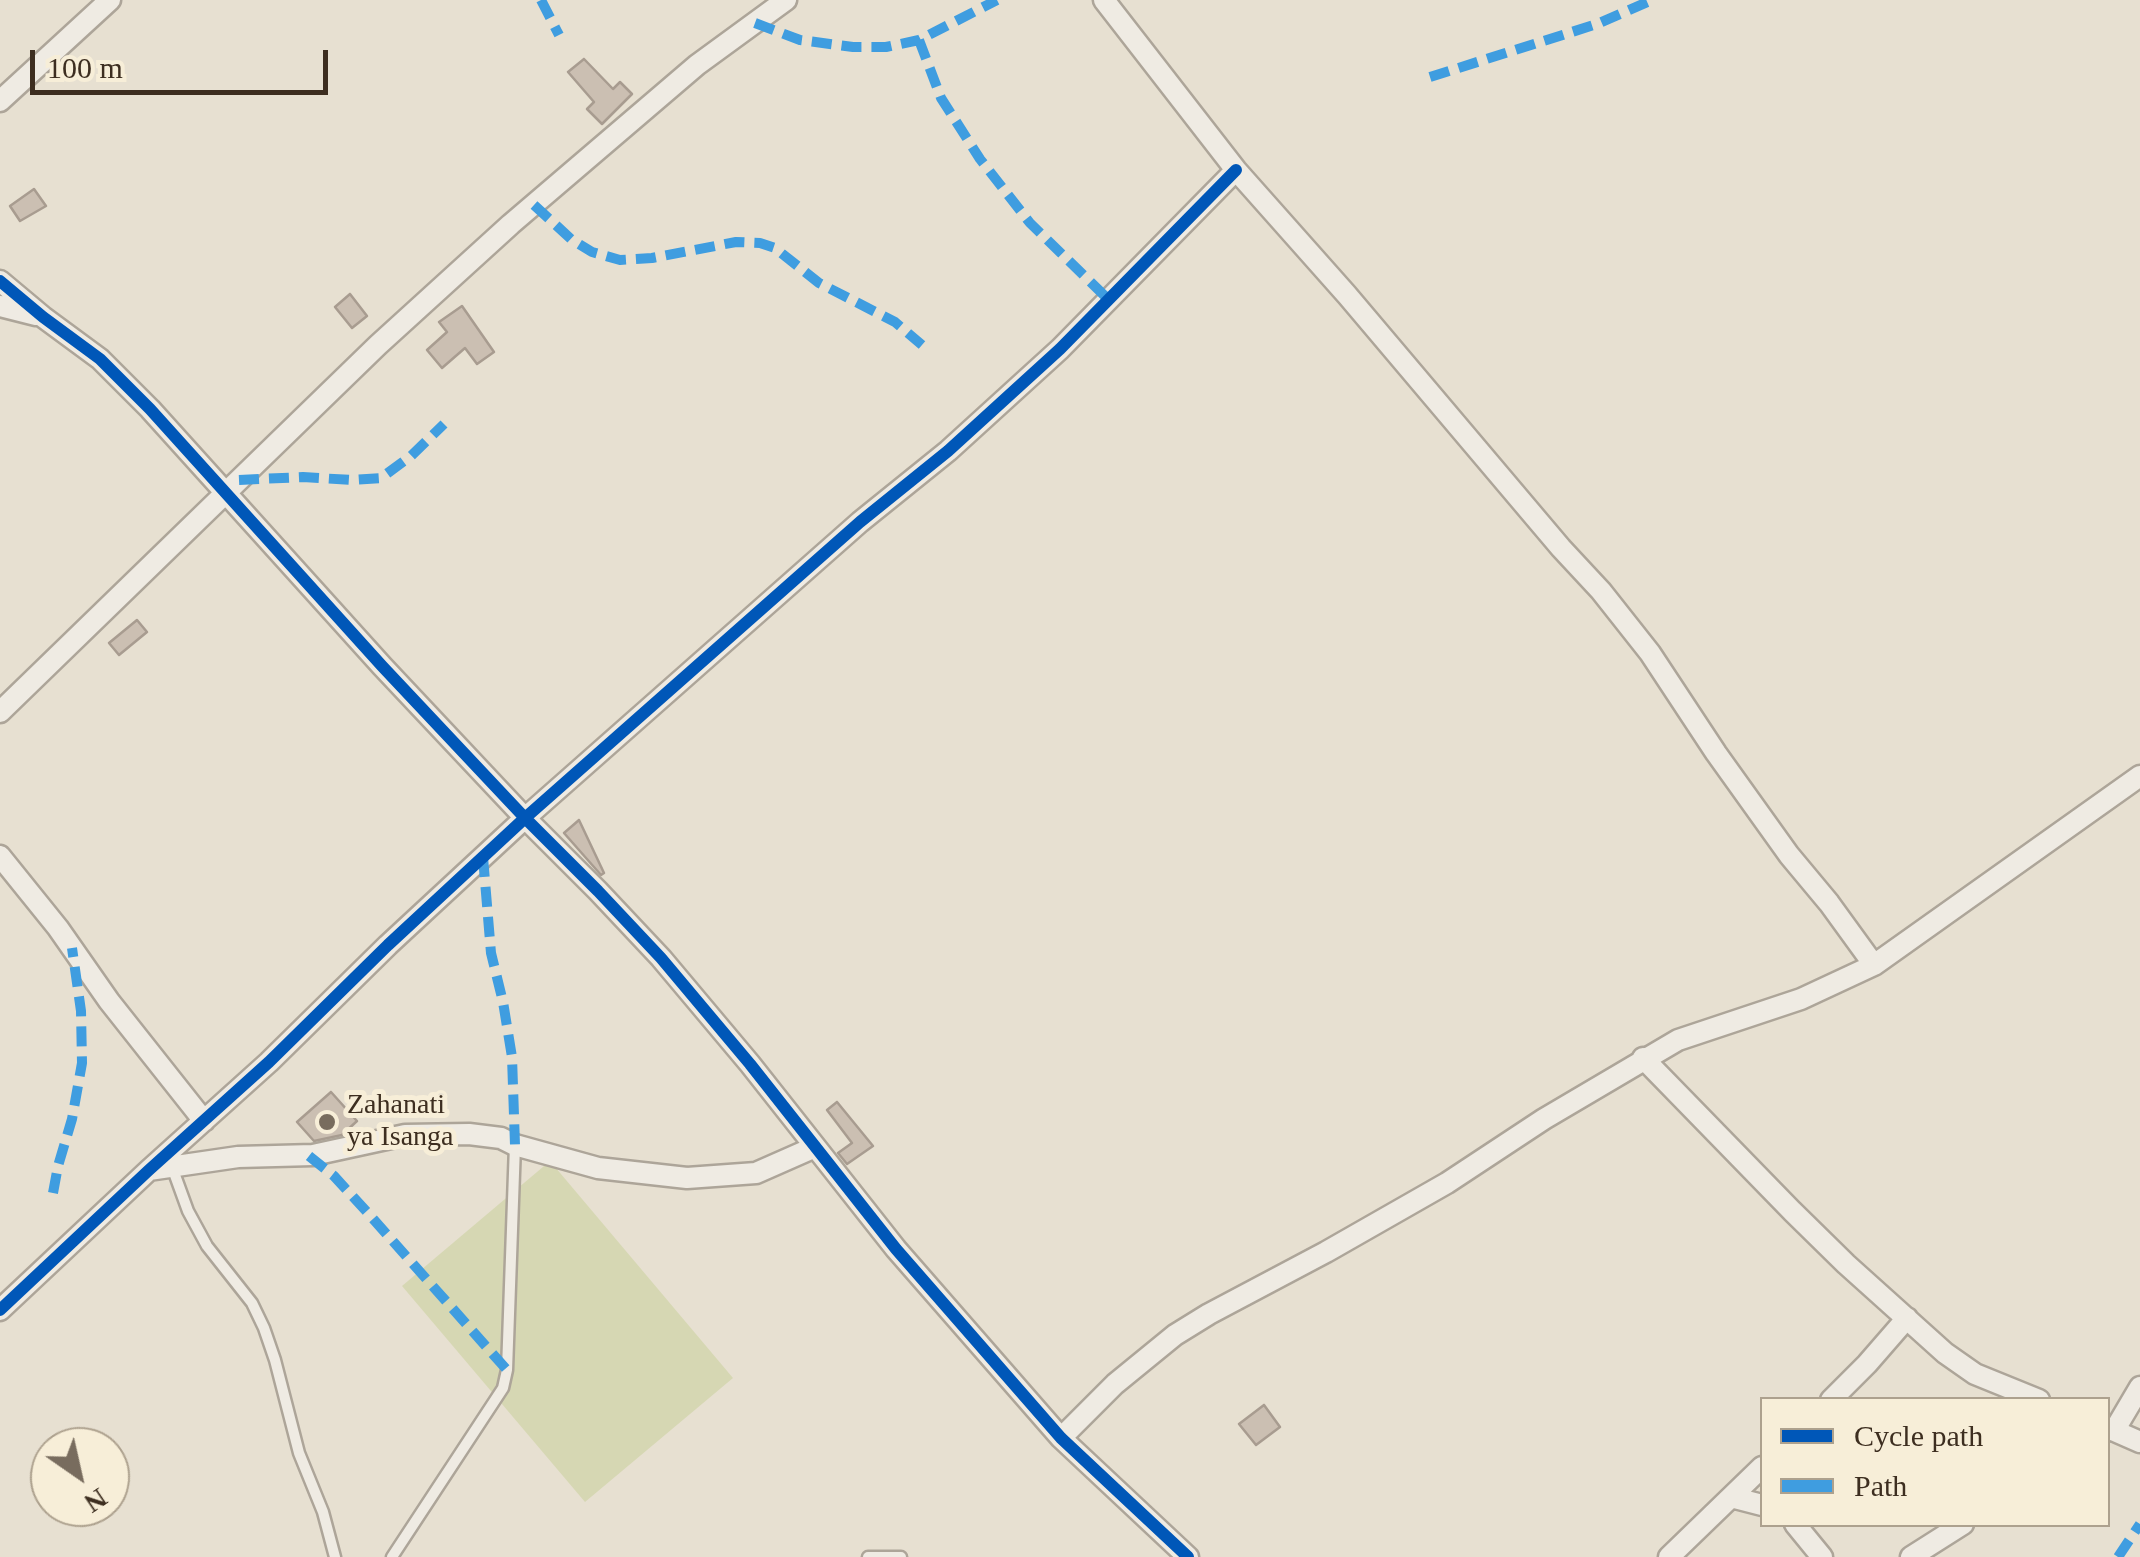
<!DOCTYPE html>
<html>
<head>
<meta charset="utf-8">
<style>
  body { margin:0 }
  #map { position:relative; width:2140px; height:1557px; overflow:hidden; background:#e7e0d1; font-family:"Times New Roman",serif }
  canvas { display:block }
  .legend { position:absolute; left:1760px; top:1397px; width:350px; height:130px; box-sizing:border-box; background:#f7eed8; border:2px solid #ada18e; margin:0; padding:12px 18px; list-style:none; font-size:30px; color:#3d2e20 }
  .legend li { display:flex; align-items:center; gap:20px; height:50px }
  .legend b { width:50px; border:2px solid #ada18e }
  .north { position:absolute; left:30px; top:1427px; width:100px; height:100px; box-sizing:border-box; background:#f7eed8; border:2px solid #ada18e; border-radius:50%; rotate:146deg; font-size:28px; font-weight:700; line-height:40px; text-align:center; color:#3d2e20 }
  .north::after { content:''; display:block; margin:auto; width:35px; height:45px; background:#786c5e; clip-path:polygon(50% 0,100% 100%,50% 72%,0 100%) }
  .scale { position:absolute; left:30px; top:50px; width:298px; height:45px; box-sizing:border-box; border:5px solid #3d2e20; border-top:0; padding-left:12px; font-size:30px; line-height:35px; white-space:nowrap; color:#3d2e20; -webkit-text-stroke:8px #f7eed8; paint-order:stroke }
</style>
</head>
<body>
<div id="map">
<canvas width="2140" height="1557"></canvas>
<ul class="legend">
<li><b style="height:12px;background:#0057b8"></b>Cycle path</li>
<li><b style="height:12px;background:#3f9de0"></b>Path</li>
</ul>
<div class="north">N</div>
<div class="scale">100 m</div>
</div>
<script>
const context = document.querySelector('canvas').getContext('2d');
context.lineJoin = 'round';
function paint(path, color) { context.fillStyle = color; context.fill(path, 'evenodd'); }
const poly = rows => new Path2D(rows.map(r => 'M' + r).join(''));
function strokePath(path, color, width, dash) { context.strokeStyle = color; context.lineWidth = width; context.lineCap = dash ? 'butt' : 'round'; context.setLineDash(dash || []); context.stroke(path); }
function write(font, color, halo, rows, align = 'center') {
  context.font = font + ' "Times New Roman",serif'; context.lineWidth = 10; context.setLineDash([]); context.textBaseline = 'middle'; context.strokeStyle = halo; context.fillStyle = color; for (const [text, x, y, turn = 0] of rows) {
    context.save(); context.translate(x, y); context.rotate((+turn || 0) * Math.PI / 180); context.textAlign = isNaN(turn) ? turn : align; if (halo) context.strokeText(text, 0, 0); context.fillText(text, 0, 0); context.restore();
  }
}
paint(poly([
  [550,1161,733,1378,585,1502,402,1286]
]), '#d6d7b3');
const building = poly([
  [584,59,613,89,620,82,632,94,602,124,587,109,594,102,568,72,584,59],
  [34,189,46,206,20,221,10,206,34,189],
  [350,294,367,316,352,328,335,307,350,294],
  [462,306,494,352,477,364,465,348,442,368,427,350,447,332,439,322,462,306],
  [137,620,147,632,119,655,109,643,137,620],
  [579,820,604,873,601,875,564,833,579,820],
  [331,1092,357,1121,342,1135,314,1141,297,1122,331,1092],
  [837,1102,873,1146,847,1164,838,1153,852,1143,827,1110,837,1102],
  [1264,1405,1280,1427,1256,1445,1239,1424,1264,1405]
]);
paint(building, '#cbbfb2');
strokePath(building, '#a89c90', 2.5);
const lane = poly([
  [172,1167,188,1211,207,1246,252,1303,264,1328,275,1360,299,1453,323,1512,335,1557],
  [392,1557,503,1388,507,1370,515,1145],
  [868,1557,901,1557]
]);
const street = poly([
  [1104,0,1236,170,1347,295,1561,548,1601,591,1650,653,1716,753,1789,855,1829,903,1874,965],
  [0,101,110,0],
  [0,281,43,317,100,359,150,409,382,666,525,818,598,891,661,958,750,1064,896,1249,1061,1438,1188,1557],
  [0,306,36,315],
  [0,712,378,345,511,224,697,65,786,0],
  [0,856,58,928,109,1001,204,1121],
  [1643,1058,1792,1211,1846,1264,1945,1353,1975,1374,2039,1400],
  [149,1170,238,1157,313,1155,405,1135,469,1134,501,1138,515,1145,598,1168,687,1178,756,1173,815,1147],
  [0,1310,149,1170,269,1062,388,945,525,818,860,522,948,451,1060,349,1236,170],
  [1831,1400,1867,1364,1907,1318],
  [2108,1428,2140,1442],
  [2114,1431,2140,1387],
  [1061,1438,1115,1384,1175,1335,1209,1314,1326,1252,1447,1183,1544,1119,1678,1040,1801,999,1874,965,2140,776],
  [1731,1497,1762,1505],
  [1795,1524,1822,1557],
  [1669,1557,1762,1467],
  [1911,1557,1963,1524]
]);
strokePath(lane, '#ada599', 15);
strokePath(street, '#ada599', 25);
strokePath(lane, '#efebe3', 10);
strokePath(street, '#efebe3', 20);
strokePath(poly([
  [541,0,559,35],
  [755,23,800,40,853,47,886,47,919,40,997,0],
  [919,40,941,98,980,159,1030,223,1109,300],
  [1430,77,1597,24,1652,0],
  [534,205,571,239,592,252,620,260,652,258,736,242,760,243,775,248,819,283,895,322,922,345],
  [239,480,303,477,351,480,381,478,411,456,444,424],
  [483,857,491,953,503,1002,512,1057,515,1145],
  [309,1156,334,1176,367,1212,507,1370],
  [53,1193,58,1166,72,1119,82,1063,81,1011,72,948],
  [2118,1557,2140,1524]
]), '#3f9de0', 10, [20, 10]);
strokePath(poly([
  [0,281,43,317,100,359,150,409,382,666,525,818,598,891,661,958,750,1064,896,1249,1061,1438,1188,1557],
  [0,1310,149,1170,269,1062,388,945,525,818,860,522,948,451,1060,349,1236,170]
]), '#0057b8', 12);
for (const [x, y, r, color] of [
  [327,1122,10,"#786c5e"]
]) { const dot = new Path2D(); dot.arc(x, y, r, 0, 2 * Math.PI); context.fillStyle = color; context.fill(dot); strokePath(dot, '#f7eed8', 4); }
write('28px', '#3d2e20', '#f7eed8', [
  ["Zahanati",347,1106],
  ["ya Isanga",347,1138]
], 'left');
</script>
</body>
</html>
